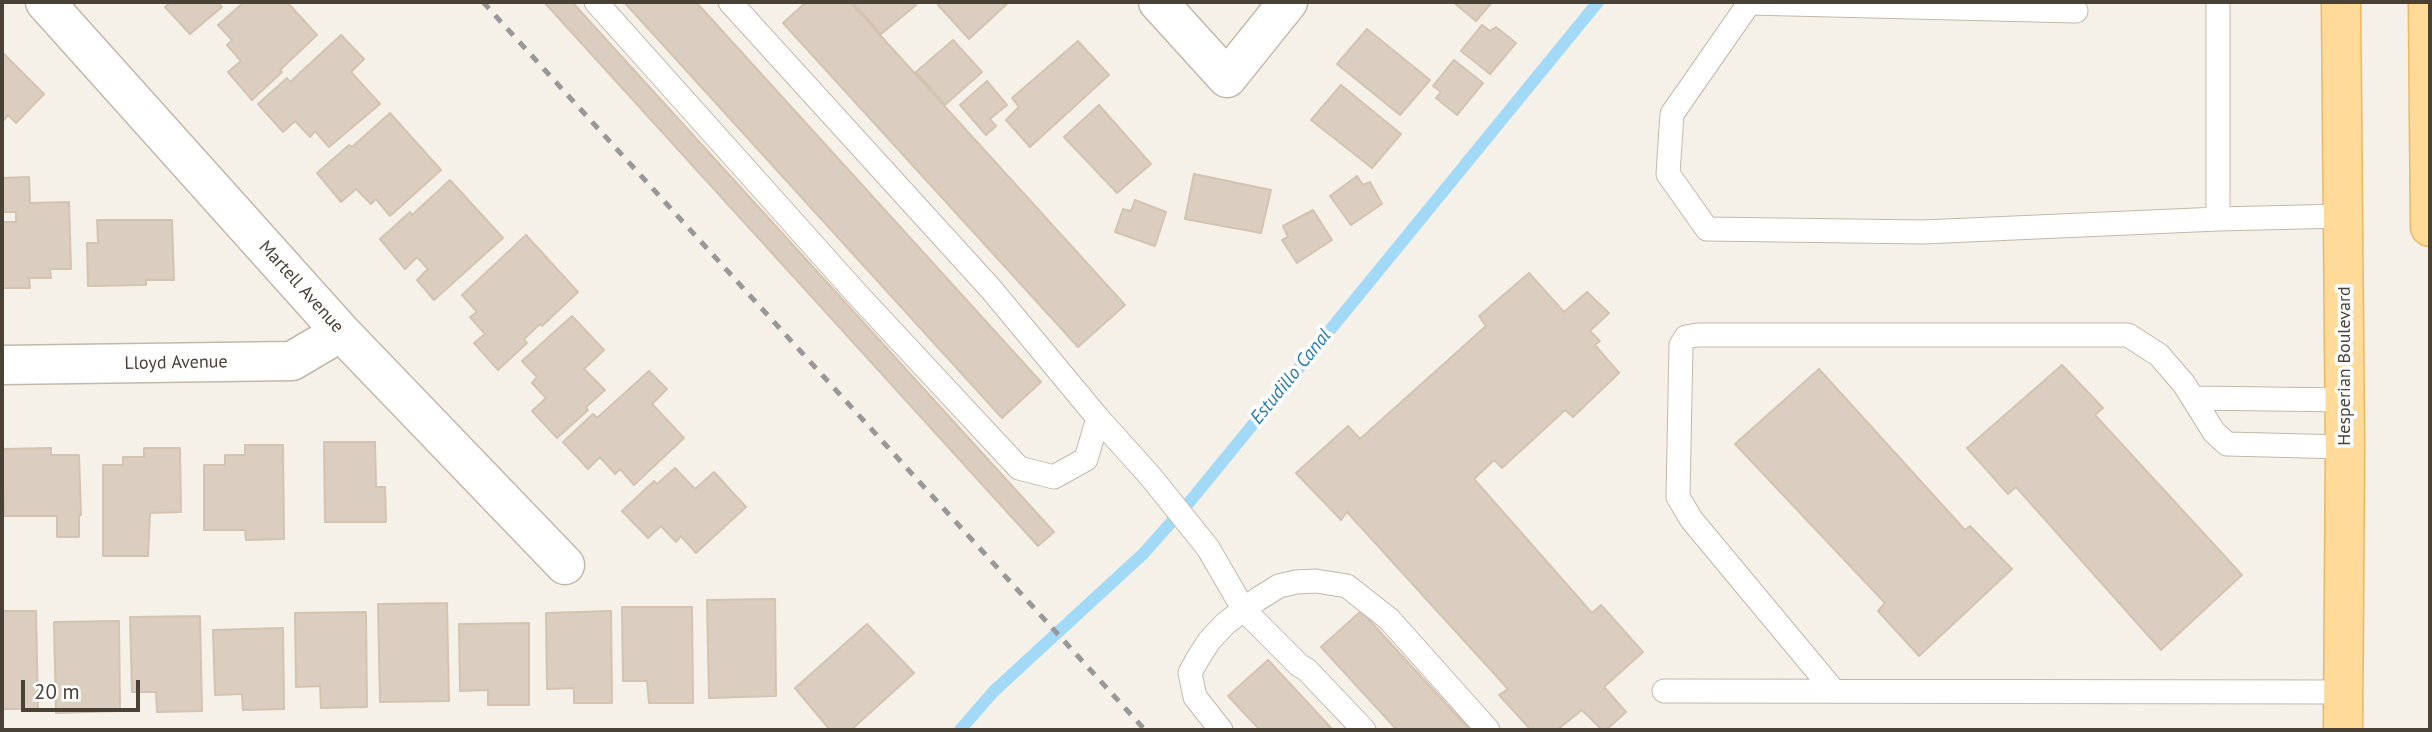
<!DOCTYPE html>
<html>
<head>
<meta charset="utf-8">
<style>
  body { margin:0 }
  #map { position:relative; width:2432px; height:732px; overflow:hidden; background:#f5f1e9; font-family:"PT Sans",sans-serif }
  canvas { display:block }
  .frame { position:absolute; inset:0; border:4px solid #4a4136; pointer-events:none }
  .scale { position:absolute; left:21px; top:680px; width:119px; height:32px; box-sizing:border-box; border:4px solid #4a4136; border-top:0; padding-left:9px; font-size:21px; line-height:24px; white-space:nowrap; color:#4a4136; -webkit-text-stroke:5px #fff; paint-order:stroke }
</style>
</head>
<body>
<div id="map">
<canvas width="2432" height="732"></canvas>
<div class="frame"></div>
<div class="scale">20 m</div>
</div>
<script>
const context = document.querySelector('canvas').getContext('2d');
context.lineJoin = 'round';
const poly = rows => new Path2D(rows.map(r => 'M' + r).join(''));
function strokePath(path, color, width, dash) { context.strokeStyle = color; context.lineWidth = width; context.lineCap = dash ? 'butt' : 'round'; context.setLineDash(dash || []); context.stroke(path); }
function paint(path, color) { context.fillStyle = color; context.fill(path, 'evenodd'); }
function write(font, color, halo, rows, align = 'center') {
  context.font = font + ' "PT Sans",sans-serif'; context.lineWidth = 7; context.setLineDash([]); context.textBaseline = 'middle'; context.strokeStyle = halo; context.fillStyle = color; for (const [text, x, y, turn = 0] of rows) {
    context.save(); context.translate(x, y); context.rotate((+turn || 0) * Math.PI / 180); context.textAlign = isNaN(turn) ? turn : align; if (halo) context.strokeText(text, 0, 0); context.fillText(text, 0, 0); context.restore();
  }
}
strokePath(poly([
  [960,730,994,691,1143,554,1192,499,1598,2]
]), '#a1d9f6', 12);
const building = poly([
  [171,2,222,2,219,4,222,7,190,34,165,7,171,2],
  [244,2,287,2,317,35,280,70,282,72,252,100,228,72,241,61,227,45,232,40,218,25,244,2],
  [544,2,572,2,1054,532,1038,546,544,2],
  [624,2,696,2,1041,382,1002,418,624,2],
  [802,2,850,2,1125,305,1078,347,783,23,804,4,802,2],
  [852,2,913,2,916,5,881,34,852,2],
  [942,2,1009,2,969,39,938,5,942,2],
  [1453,2,1492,2,1476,21,1453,2],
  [1482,25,1490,31,1496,27,1516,43,1490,74,1461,51,1482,25],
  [1367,29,1430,80,1400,115,1337,64,1367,29],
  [341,35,364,59,351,72,380,104,329,147,315,131,310,137,295,121,283,132,258,104,287,78,290,82,341,35],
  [953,40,982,72,945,105,916,72,953,40],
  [1078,41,1109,75,1030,147,1006,120,1019,107,1012,98,1078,41],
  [4,54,44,94,16,123,8,115,2,122,2,56,4,54],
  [1454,60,1483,83,1457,115,1436,98,1441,92,1433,86,1454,60],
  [987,81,1007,105,990,119,996,126,986,135,960,105,987,81],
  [1341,85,1401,134,1372,168,1311,120,1341,85],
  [1099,105,1151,164,1117,193,1064,137,1099,105],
  [390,113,441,170,390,216,376,199,371,204,356,189,341,202,317,173,349,145,352,147,390,113],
  [1194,174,1271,190,1261,233,1185,219,1194,174],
  [1357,176,1363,185,1370,182,1382,204,1351,225,1330,196,1357,176],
  [29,177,30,203,69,202,71,269,50,269,51,278,29,278,30,288,2,288,2,222,16,222,16,212,2,212,2,178,29,177],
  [450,180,503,238,434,300,417,280,428,269,417,257,405,269,380,239,410,212,412,215,450,180],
  [1135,200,1166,212,1155,246,1115,232,1123,209,1131,211,1135,200],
  [1313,210,1332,240,1297,263,1282,240,1288,237,1283,226,1313,210],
  [97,220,172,220,174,280,146,280,146,285,88,286,87,243,98,243,97,220],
  [526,235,578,292,542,326,540,324,524,339,527,343,498,370,474,343,485,334,470,317,477,312,462,295,526,235],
  [1529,273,1564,312,1587,292,1609,313,1590,331,1600,341,1595,345,1619,373,1573,417,1565,410,1502,468,1494,460,1474,479,1592,613,1601,605,1643,652,1604,687,1626,712,1606,730,1602,730,1582,710,1557,730,1531,730,1499,695,1508,689,1347,512,1341,520,1296,473,1348,426,1360,439,1486,326,1479,316,1529,273],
  [572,316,604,350,584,369,605,390,586,407,588,410,557,438,532,411,546,398,532,383,537,377,522,361,572,316],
  [2062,365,2103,408,2095,415,2242,575,2161,650,2016,487,2008,494,1967,448,2062,365],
  [1819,369,1965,530,1970,526,2012,569,1919,656,1878,611,1885,603,1735,444,1819,369],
  [649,371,667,389,652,404,684,438,634,485,620,469,615,474,600,457,588,469,563,442,593,414,597,418,649,371],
  [324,442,375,442,376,487,385,487,386,522,325,522,324,442],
  [245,445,283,445,284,539,246,540,245,530,204,530,204,465,225,465,225,455,245,455,245,445],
  [51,448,51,455,79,455,81,515,79,516,79,537,57,537,57,516,4,516,2,449,51,448],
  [144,448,180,448,181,512,150,513,148,556,103,556,103,465,123,465,123,457,144,457,144,448],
  [675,468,695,489,714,472,746,507,696,553,681,536,676,542,661,526,648,538,622,511,654,481,657,484,675,468],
  [775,599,776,696,709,698,707,600,775,599],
  [447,603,449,701,380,702,378,604,447,603],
  [622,607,692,607,693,703,649,703,647,681,623,681,622,607],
  [2,611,36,611,38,709,2,709,2,611],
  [611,611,612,703,574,703,574,688,547,689,546,613,611,611],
  [1361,611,1470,730,1397,730,1321,647,1361,611],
  [366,612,367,707,321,708,320,686,296,687,295,613,366,612],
  [200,616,202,711,157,712,156,692,132,692,130,617,200,616],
  [119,621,120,711,56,713,54,622,119,621],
  [529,623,529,705,488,705,488,690,460,691,459,624,529,623],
  [867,624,914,673,851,730,830,730,795,688,867,624],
  [283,628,284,709,243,710,242,694,215,695,213,630,283,628],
  [1268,660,1333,730,1260,730,1228,696,1268,660]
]);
paint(building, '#dbcec0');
strokePath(building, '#d3c3b0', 2);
const service = poly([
  [596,2,857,294,1019,468,1054,477,1086,459,1098,418],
  [730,2,991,289,1098,418,1151,477,1208,548,1244,610,1299,665,1307,670,1364,730],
  [1750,2,1672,114,1668,174,1707,229,1923,232,2218,219,2344,216],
  [1749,3,2076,11],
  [2218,219,2218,2],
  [2195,398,2345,400],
  [1664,691,2344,692],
  [1834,691,1691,519,1678,497,1681,345,1686,337,1697,335,2128,335,2159,355,2184,384,2214,432,2227,444,2345,447],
  [1221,730,1195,697,1190,673,1197,660,1209,641,1226,623,1258,599,1279,586,1296,582,1316,581,1347,586,1389,619,1488,730]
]);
const minor = poly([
  [45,2,341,332,565,565],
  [1158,2,1227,78,1288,2],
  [2,365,292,361,341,332]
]);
const primary = poly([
  [2341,2,2345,447,2343,730],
  [2428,2,2430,227]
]);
strokePath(service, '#c2b8aa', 25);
strokePath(minor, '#c2b8aa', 41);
strokePath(primary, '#ecb85f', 41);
strokePath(service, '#fff', 23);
strokePath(minor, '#fff', 38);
strokePath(primary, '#ffda98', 38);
strokePath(poly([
  [483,2,1145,730]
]), '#989898', 5, [9, 9]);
write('18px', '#4a4136', '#fff', [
  ["Martell Avenue",301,287,48],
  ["Lloyd Avenue",176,363,-1],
  ["Hesperian Boulevard",2345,366,-90]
]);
write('italic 19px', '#257dad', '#fff', [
  ["Estudillo Canal",1291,377,-51]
]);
</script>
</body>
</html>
